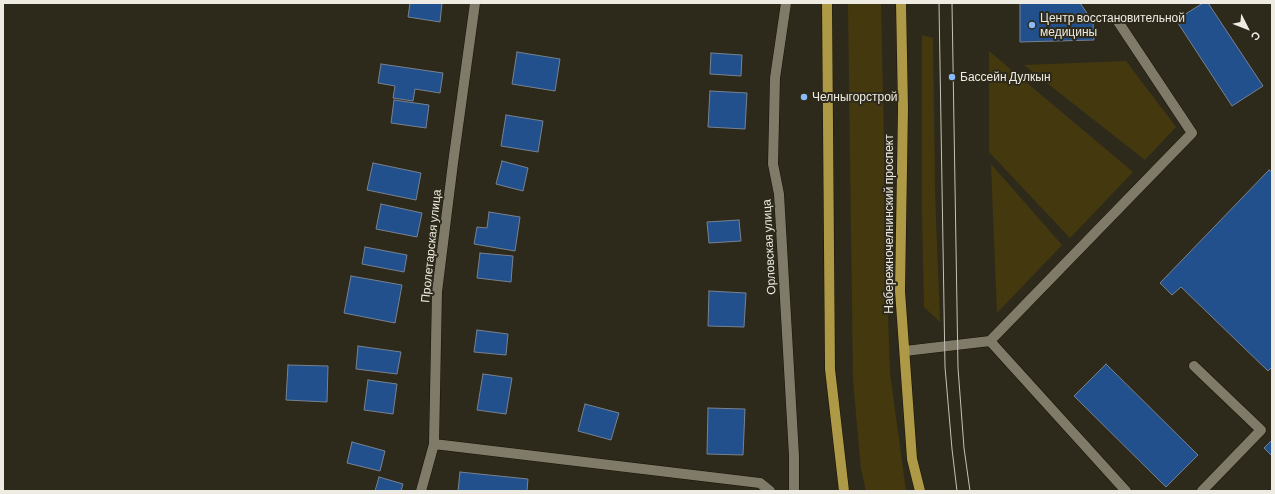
<!DOCTYPE html>
<html>
<head>
<meta charset="utf-8">
<style>
  body { margin:0 }
  #map { position:relative; width:1275px; height:494px; overflow:hidden; background:#2e2a1b; font-family:Barlow,sans-serif }
  canvas { display:block }
  .frame { position:absolute; inset:0; border:4px solid #eeebe2; pointer-events:none }
  .north { position:absolute; left:1227px; top:8px; width:40px; height:40px; -webkit-text-stroke:3px #2e2a1b; paint-order:stroke; rotate:132deg; font-size:11px; font-weight:700; line-height:16px; text-align:center; color:#eeebe2 }
  .north::after { content:''; display:block; margin:auto; width:14px; height:18px; background:#eeebe2; clip-path:polygon(50% 0,100% 100%,50% 72%,0 100%) }
</style>
</head>
<body>
<div id="map">
<canvas width="1275" height="494"></canvas>
<div class="frame"></div>
<div class="north">С</div>
</div>
<script>
const context = document.querySelector('canvas').getContext('2d');
context.lineJoin = 'round';
function paint(path, color) { context.fillStyle = color; context.fill(path, 'evenodd'); }
const poly = rows => new Path2D(rows.map(r => 'M' + r).join(''));
function strokePath(path, color, width, dash) { context.strokeStyle = color; context.lineWidth = width; context.lineCap = dash ? 'butt' : 'round'; context.setLineDash(dash || []); context.stroke(path); }
function write(font, color, halo, rows, align = 'center') {
  context.font = font + ' Barlow,sans-serif'; context.lineWidth = 4; context.setLineDash([]); context.textBaseline = 'middle'; context.strokeStyle = halo; context.fillStyle = color; for (const [text, x, y, turn = 0] of rows) {
    context.save(); context.translate(x, y); context.rotate((+turn || 0) * Math.PI / 180); context.textAlign = isNaN(turn) ? turn : align; if (halo) context.strokeText(text, 0, 0); context.fillText(text, 0, 0); context.restore();
  }
}
paint(poly([
  [848,3,881,3,887,285,890,373,906,491,866,491,861,469,853,380],
  [922,35,933,38,935,193,940,322,924,307,922,212],
  [989,51,1133,172,1070,238,989,152],
  [1126,61,1176,127,1145,160,1024,65],
  [991,164,1062,245,997,313]
]), '#44390e');
const building = poly([
  [410,3,442,3,440,22,408,17,410,3],
  [1020,3,1080,3,1093,22,1094,40,1020,42,1020,3],
  [1203,3,1208,3,1263,86,1232,106,1176,20,1203,3],
  [517,52,560,59,555,91,512,84,517,52],
  [711,53,742,55,741,76,710,74,711,53],
  [381,64,443,73,440,93,415,89,413,101,393,98,395,86,378,83,381,64],
  [710,91,747,93,745,129,708,127,710,91],
  [394,100,429,105,426,128,391,123,394,100],
  [506,115,543,121,538,152,501,146,506,115],
  [502,161,528,168,523,191,496,184,502,161],
  [373,163,421,173,416,200,367,190,373,163],
  [1269,170,1272,172,1272,367,1268,371,1181,287,1172,295,1160,283,1269,170],
  [381,204,422,213,417,237,376,229,381,204],
  [489,212,520,217,515,251,474,244,477,227,487,228,489,212],
  [739,220,741,241,709,243,707,222,739,220],
  [365,247,407,255,404,272,362,264,365,247],
  [480,253,513,256,511,282,477,278,480,253],
  [351,276,402,285,395,323,344,313,351,276],
  [709,291,746,293,744,327,708,326,709,291],
  [477,330,508,334,506,355,474,352,477,330],
  [358,346,401,352,397,374,356,369,358,346],
  [1106,364,1198,455,1166,487,1074,396,1106,364],
  [288,365,328,366,327,402,286,400,288,365],
  [483,374,512,378,506,414,477,410,483,374],
  [368,380,397,384,393,414,364,410,368,380],
  [585,404,619,413,611,440,578,431,585,404],
  [708,408,745,409,743,455,707,454,708,408],
  [1272,440,1272,456,1264,448,1272,440],
  [352,442,385,451,380,471,347,463,352,442],
  [460,472,528,479,527,491,458,491,460,472],
  [379,477,403,484,401,491,375,491,379,477]
]);
paint(building, '#21508c');
strokePath(building, '#778291', 1);
const lane = poly([
  [990,341,1192,133,1117,20],
  [905,351,990,341,1126,491],
  [1194,366,1261,430,1202,491]
]);
const street = poly([
  [786,3,775,78,773,164,779,194,794,456,794,491],
  [434,444,760,483,770,491],
  [421,491,434,444,437,292,453,163,475,3]
]);
const primary = poly([
  [827,3,830,369,844,491],
  [901,3,903,108,900,291,912,459,920,491]
]);
strokePath(lane, '#171205', 11);
strokePath(street, '#171205', 11);
strokePath(primary, '#171205', 11);
strokePath(lane, '#807b69', 10);
strokePath(street, '#807b69', 10);
strokePath(primary, '#ae9946', 10);
strokePath(poly([
  [939,3,945,367,952,449,957,491],
  [952,3,958,368,964,448,970,491]
]), '#c5c1b7', 1);
for (const [x, y, r, color] of [
  [1032,25,4,"#89bafc"],
  [952,77,4,"#89bafc"],
  [804,97,4,"#89bafc"]
]) { const dot = new Path2D(); dot.arc(x, y, r, 0, 2 * Math.PI); context.fillStyle = color; context.fill(dot); strokePath(dot, '#2e2a1b', 1.5); }
write('12px', '#eeebe2', '#2e2a1b', [
  ["Центр восстановительной",1040,18],
  ["медицины",1040,32],
  ["Бассейн Дулкын",960,77],
  ["Челныгорстрой",812,97]
], 'left');
write('12px', '#eeebe2', '#2e2a1b', [
  ["Набережночелнинский проспект",889,224,-90],
  ["Пролетарская улица",431,246,-84],
  ["Орловская улица",769,247,-93]
]);
</script>
</body>
</html>
